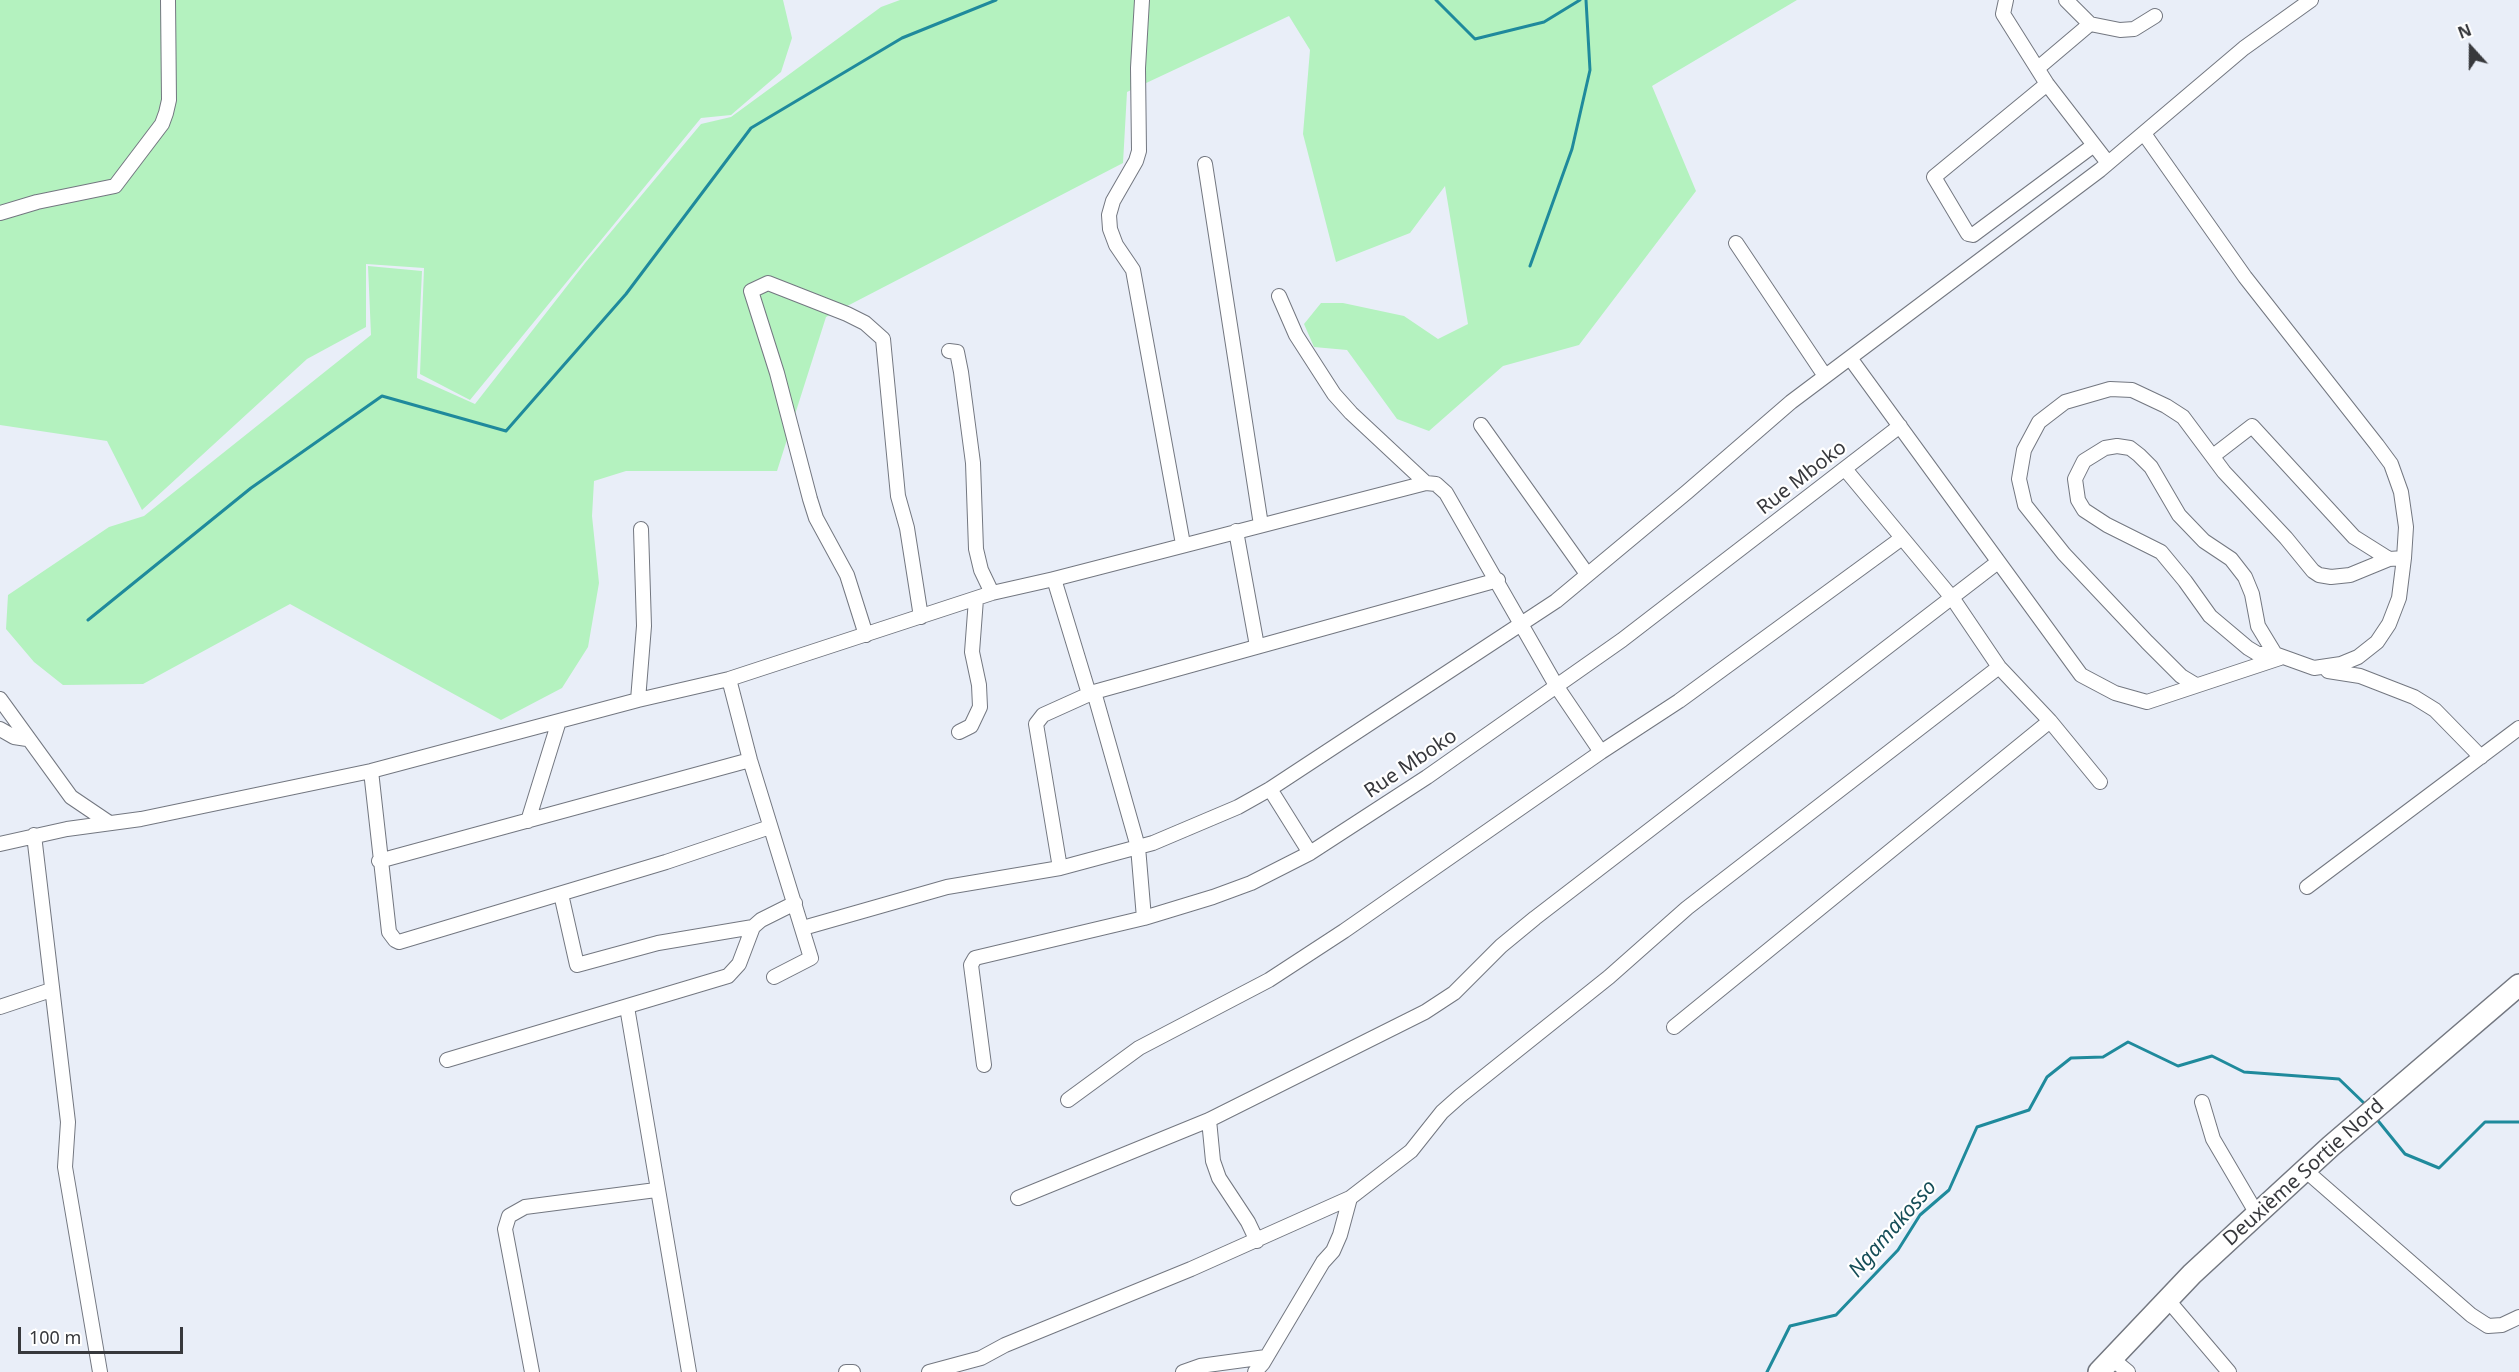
<!DOCTYPE html>
<html>
<head>
<meta charset="utf-8">
<style>
  body { margin:0 }
  #map { position:relative; width:2519px; height:1372px; overflow:hidden; background:#e9eef8; font-family:"Noto Sans",sans-serif }
  canvas { display:block }
  .north { position:absolute; left:2441px; top:18px; width:60px; height:60px; -webkit-text-stroke:4px #fff; paint-order:stroke; rotate:339deg; font-size:16px; font-weight:700; line-height:24px; text-align:center; color:#37383c }
  .north::after { content:''; display:block; margin:auto; width:21px; height:27px; background:#37383c; clip-path:polygon(50% 0,100% 100%,50% 72%,0 100%) }
  .scale { position:absolute; left:18px; top:1327px; width:165px; height:27px; box-sizing:border-box; border:3px solid #37383c; border-top:0; padding-left:8px; font-size:18px; line-height:21px; white-space:nowrap; color:#37383c; -webkit-text-stroke:4px #fff; paint-order:stroke }
</style>
</head>
<body>
<div id="map">
<canvas width="2519" height="1372"></canvas>
<div class="north">N</div>
<div class="scale">100 m</div>
</div>
<script>
const context = document.querySelector('canvas').getContext('2d');
context.lineJoin = 'round';
function paint(path, color) { context.fillStyle = color; context.fill(path, 'evenodd'); }
const poly = rows => new Path2D(rows.map(r => 'M' + r).join(''));
function strokePath(path, color, width, dash) { context.strokeStyle = color; context.lineWidth = width; context.lineCap = dash ? 'butt' : 'round'; context.setLineDash(dash || []); context.stroke(path); }
function write(font, color, halo, rows, align = 'center') {
  context.font = font + ' "Noto Sans",sans-serif'; context.lineWidth = 4.5; context.setLineDash([]); context.textBaseline = 'middle'; context.strokeStyle = halo; context.fillStyle = color; for (const [text, x, y, turn = 0] of rows) {
    context.save(); context.translate(x, y); context.rotate((+turn || 0) * Math.PI / 180); context.textAlign = isNaN(turn) ? turn : align; if (halo) context.strokeText(text, 0, 0); context.fillText(text, 0, 0); context.restore();
  }
}
paint(poly([
  [0,0,783,0,792,38,781,72,731,115,701,118,470,400,420,374,424,268,366,264,366,327,307,359,142,510,107,441,0,425],
  [900,0,1797,0,1652,86,1696,191,1579,345,1503,366,1429,431,1397,419,1347,350,1314,347,1304,324,1321,303,1343,303,1404,316,1438,339,1468,324,1445,186,1410,233,1336,262,1303,134,1310,50,1289,16,1127,92,1123,163,826,317,777,471,626,471,594,481,592,516,599,583,588,647,562,688,501,720,290,604,143,684,63,685,34,662,6,629,8,595,109,527,144,516,371,335,368,266,422,271,417,378,475,404,585,263,701,124,731,117,881,7]
]), '#b4f2bf');
strokePath(poly([
  [1436,0,1475,39,1544,22,1580,0],
  [1530,266,1572,149,1590,70,1586,0],
  [88,620,251,488,382,396,506,431,626,294,751,128,902,38,996,0],
  [2375,1117,2405,1154,2439,1168,2485,1122,2519,1122],
  [1767,1372,1790,1326,1836,1315,1898,1250,1920,1215,1949,1190,1977,1127,2029,1110,2047,1077,2071,1058,2103,1057,2128,1042,2178,1066,2212,1056,2244,1072,2339,1079,2366,1105]
]), '#1f8a9c', 3);
const minor = poly([
  [1142,0,1138,68,1139,151,1136,161,1113,201,1109,215,1110,229,1116,245,1133,270,1183,544],
  [2006,0,2003,14,2047,84,2108,163],
  [2066,0,2090,24,2120,30,2134,29,2155,16],
  [2038,68,2090,24],
  [2047,84,1934,177,1968,234,1973,235,2094,145],
  [2145,135,2245,277,2377,445,2391,464,2401,492,2406,527,2404,558,2399,598,2389,624,2377,642,2358,657,2341,664,2314,668,2275,654,2258,654,2248,648,2210,616,2185,581,2161,552,2107,525,2084,510,2078,500,2075,479,2084,461,2105,448,2117,446,2130,448,2139,455,2151,467,2179,515,2204,541,2231,559,2245,577,2252,594,2258,626,2275,654],
  [1205,164,1261,525],
  [0,213,37,202,115,186,162,124,166,113,169,100,168,0],
  [1736,243,1825,376],
  [1279,296,1296,335,1334,394,1351,413,1426,483],
  [949,351,957,352,961,372,973,463,976,549,981,570,992,593],
  [1850,358,2081,675,2115,693,2147,702,2280,658],
  [1481,425,1587,574],
  [2213,456,2252,426,2354,537,2389,559],
  [1845,469,1953,599,1999,667,2050,721,2100,782],
  [1236,531,1257,646],
  [1054,579,1089,694],
  [866,635,847,575,816,518,810,499,777,373,751,291,768,283,847,314,865,323,883,339,898,496,907,528,921,617],
  [2328,671,2360,676,2414,697,2435,710,2481,757],
  [729,679,750,760,811,958,774,977],
  [2196,685,2181,676,2147,642,2064,554,2025,505,2019,479,2024,450,2039,422,2065,402,2110,389,2132,390,2166,406,2183,417,2224,472,2286,538,2313,571,2319,575,2331,577,2350,575,2389,559,2404,558],
  [1094,692,1138,847,1144,918],
  [0,699,71,797,108,822],
  [638,700,644,626,641,529],
  [0,729,14,737,27,739],
  [959,732,971,726,980,707,979,685,972,652,976,599],
  [371,771,389,932,395,940,399,942,666,862,770,827],
  [1270,789,1310,853],
  [528,821,559,721],
  [34,835,68,1122,65,1167,100,1372],
  [0,844,67,829,141,819,371,771,638,700,729,679,992,593,1054,579,1426,483,1436,484,1446,493,1557,687,1601,752],
  [379,861,750,760],
  [1060,868,1036,724,1043,715,1094,692,1498,580],
  [2307,887,2519,728],
  [561,894,577,965,658,943,753,927],
  [803,928,947,887,1060,868,1153,843,1238,807,1270,789,1556,601,1687,492,1791,402,2100,170,2244,48,2311,0],
  [0,1007,51,990],
  [627,1007,689,1372],
  [1674,1027,2050,721],
  [447,1060,728,976,739,964,753,927,761,920,795,903],
  [984,1065,971,965,975,958,1144,918,1213,897,1251,883,1310,853,1427,777,1622,640,1900,426],
  [1068,1100,1139,1048,1269,980,1344,931,1601,752,1679,701,1902,538],
  [2202,1102,2213,1139,2257,1214],
  [1209,1120,1213,1161,1219,1178,1248,1222,1257,1241],
  [2305,1170,2471,1315,2488,1326,2502,1325,2519,1317],
  [1018,1198,1209,1120,1425,1012,1454,993,1501,946,1535,918,1998,562],
  [2167,1299,2229,1372],
  [2111,1358,2128,1372],
  [532,1372,505,1229,509,1216,525,1207,656,1190],
  [846,1372,853,1372],
  [929,1372,981,1358,1005,1345,1191,1269,1350,1198,1411,1151,1442,1112,1460,1096,1609,977,1687,908,1999,667],
  [1183,1372,1200,1366,1266,1357],
  [1255,1372,1263,1363,1323,1262,1333,1251,1340,1235,1350,1198]
]);
const primary = poly([
  [2099,1372,2192,1274,2257,1214,2331,1146,2519,985]
]);
strokePath(minor, '#737780', 16);
strokePath(primary, '#737780', 24);
strokePath(minor, '#fff', 14);
strokePath(primary, '#fff', 21);
write('20px', '#37383c', '#fff', [
  ["Rue Mboko",1802,478,-38],
  ["Rue Mboko",1411,764,-34],
  ["Deuxième Sortie Nord",2304,1173,-42]
]);
write('italic 21px', '#164e58', '#fff', [
  ["Ngamakosso",1893,1229,-49]
]);
</script>
</body>
</html>
